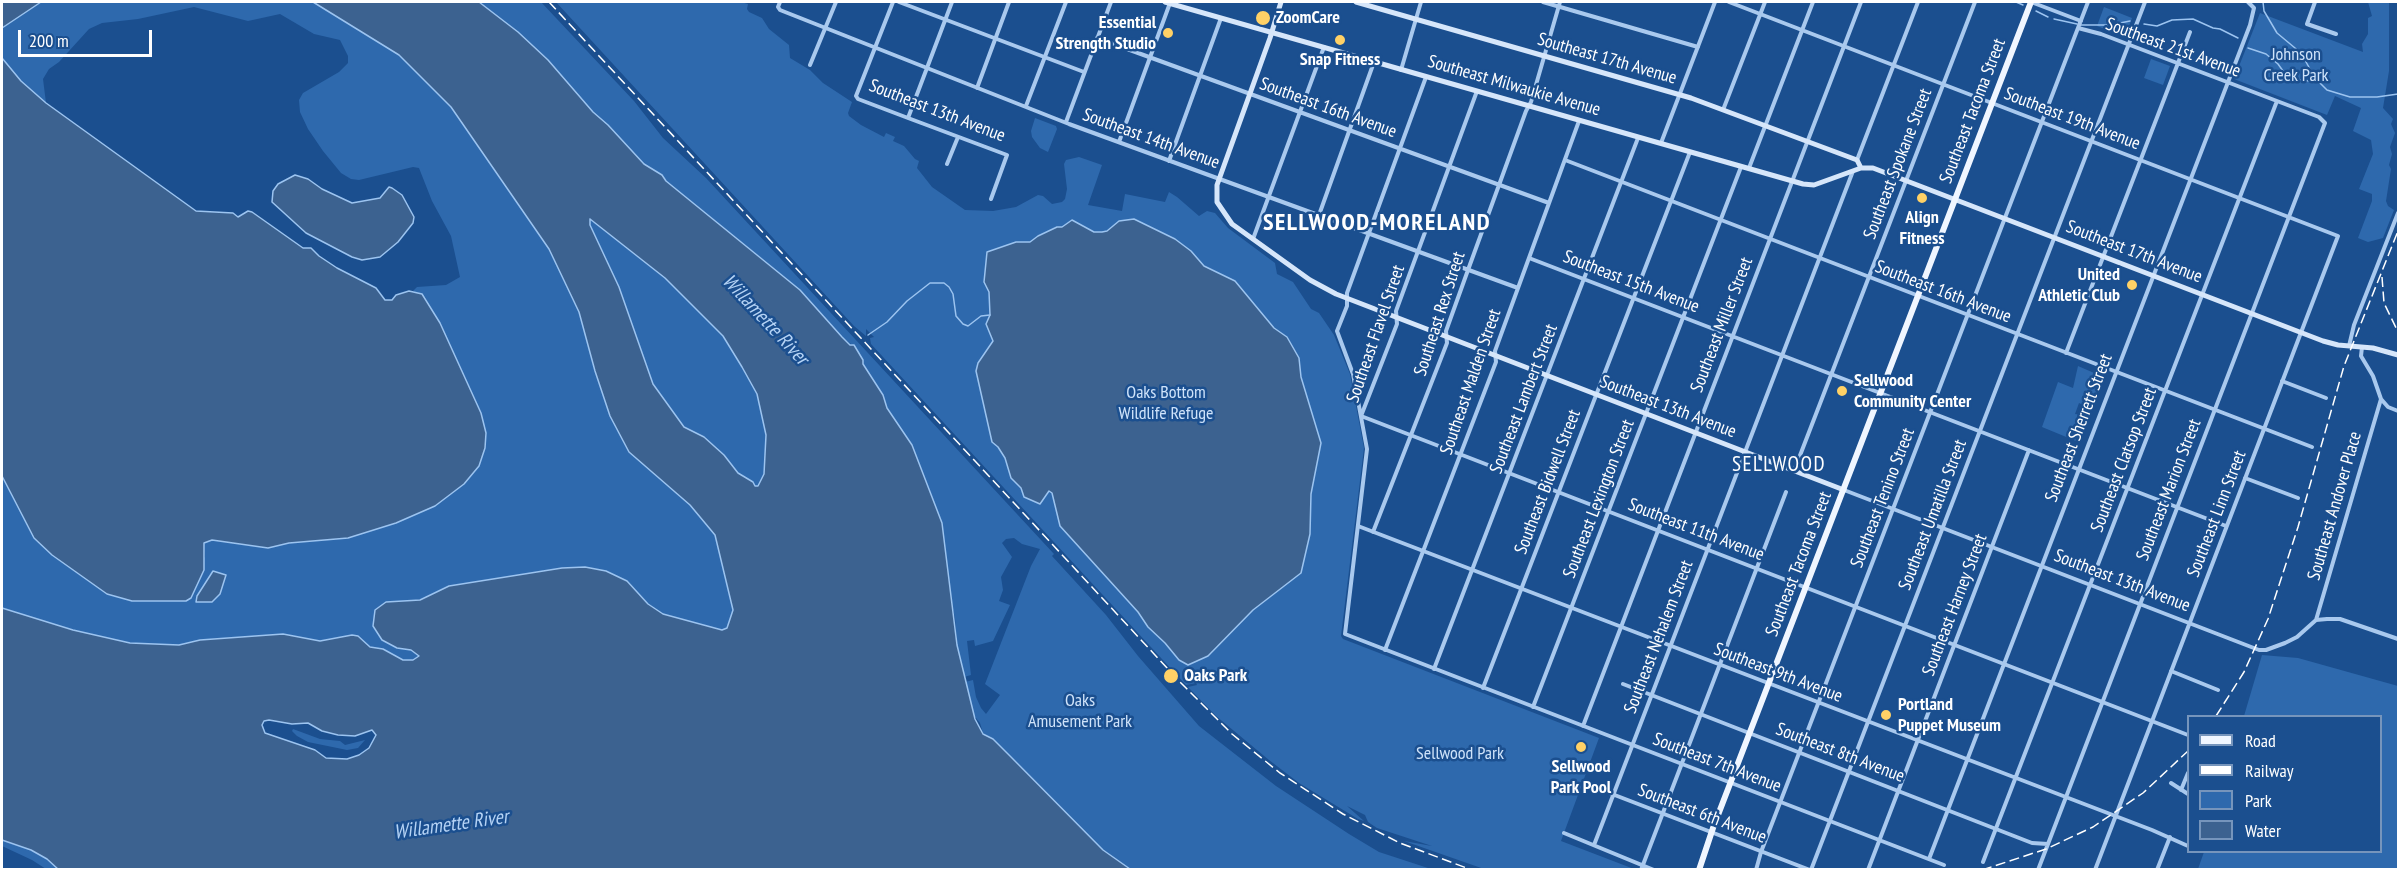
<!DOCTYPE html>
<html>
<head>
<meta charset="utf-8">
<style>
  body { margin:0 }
  #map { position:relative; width:2400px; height:871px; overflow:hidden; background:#1b4f8f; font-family:"PT Sans Narrow",sans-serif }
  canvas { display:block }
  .frame { position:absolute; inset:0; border:3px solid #fff; pointer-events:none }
  .legend { position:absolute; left:2187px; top:715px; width:195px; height:138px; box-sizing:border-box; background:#1b4f8f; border:2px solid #7695bc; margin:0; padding:8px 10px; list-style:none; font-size:18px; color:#fff }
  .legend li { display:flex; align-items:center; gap:12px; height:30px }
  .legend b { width:30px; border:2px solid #7695bc }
  .scale { position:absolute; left:18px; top:30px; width:134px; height:27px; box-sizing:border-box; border:3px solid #fff; border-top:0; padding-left:8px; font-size:18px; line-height:21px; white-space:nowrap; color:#fff; -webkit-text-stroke:4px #1b4f8f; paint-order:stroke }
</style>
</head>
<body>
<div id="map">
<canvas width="2400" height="871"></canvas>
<div class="frame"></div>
<ul class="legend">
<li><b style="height:8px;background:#f0f6ff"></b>Road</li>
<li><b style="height:8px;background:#fff"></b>Railway</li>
<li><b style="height:16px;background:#2e69ad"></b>Park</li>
<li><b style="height:16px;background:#3c6290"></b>Water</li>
</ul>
<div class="scale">200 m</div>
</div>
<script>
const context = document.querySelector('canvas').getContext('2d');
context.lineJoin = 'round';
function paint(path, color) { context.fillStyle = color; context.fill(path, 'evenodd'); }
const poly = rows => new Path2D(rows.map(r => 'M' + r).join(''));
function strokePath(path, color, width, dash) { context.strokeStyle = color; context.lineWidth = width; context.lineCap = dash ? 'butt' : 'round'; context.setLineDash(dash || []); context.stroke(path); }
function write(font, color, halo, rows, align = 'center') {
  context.font = font + ' "PT Sans Narrow",sans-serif'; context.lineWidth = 5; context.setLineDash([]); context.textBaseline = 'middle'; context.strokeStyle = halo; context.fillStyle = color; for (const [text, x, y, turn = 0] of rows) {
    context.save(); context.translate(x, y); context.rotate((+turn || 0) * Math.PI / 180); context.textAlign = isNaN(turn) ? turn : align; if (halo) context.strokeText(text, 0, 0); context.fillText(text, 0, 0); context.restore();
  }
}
paint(poly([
  [41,2,313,2,399,55,451,107,549,249,579,312,595,371,610,416,629,452,690,505,715,535,733,610,727,628,722,630,663,614,648,604,627,581,585,567,562,568,449,586,420,600,386,602,397,648,411,650,420,656,413,660,404,660,383,649,370,647,358,636,352,635,320,641,283,634,200,640,179,645,130,643,73,630,2,608,2,476,34,538,52,555,107,594,132,600,138,600,205,557,204,543,212,540,268,548,289,543,348,538,396,523,435,506,485,448,486,433,481,413,440,323,425,297,413,291,417,287,446,285,460,277,451,236,432,201,419,168,413,167,359,180,351,179,341,173,323,151,308,129,300,112,299,100,303,93,339,72,348,63,348,56,340,40,314,34,280,14,248,21,194,7,138,19,102,23,89,29,59,62,49,69,43,79,46,103,21,81,2,58,2,28],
  [479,2,541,2,634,101,663,138,706,178,1054,554,1052,556,1106,615,1138,656,1199,726,1276,786,1349,834,1379,852,1431,869,1130,869,1103,851,1011,757,993,739,983,733,980,723,972,713,965,682,973,680,976,697,981,708,986,714,1000,695,985,684,1031,566,1040,549,1022,544,1014,538,1006,539,1002,543,1012,557,1001,577,1003,590,999,601,1010,605,993,641,975,646,974,640,967,641,971,675,964,677,957,645,955,618,912,445,887,408,883,395,863,364,856,348,842,337,800,290,666,181,662,175,644,164,608,125,593,112,548,60,518,32],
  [556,2,741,2,748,4,747,9,749,12,762,18,769,29,789,45,790,58,810,70,823,83,852,102,848,113,849,116,861,125,884,137,886,133,895,137,893,141,904,146,915,159,919,161,917,168,932,187,965,210,993,211,1016,207,1038,195,1043,196,1052,204,1062,202,1065,199,1067,189,1064,164,1066,160,1079,157,1102,165,1088,205,1122,211,1125,194,1165,202,1169,192,1177,197,1199,216,1207,211,1215,213,1228,228,1275,263,1277,274,1293,282,1311,309,1319,313,1334,335,1350,374,1364,448,1341,636,1343,639,1599,738,1561,841,1634,869,1484,869,1404,841,1432,846,1377,828,1368,822,1365,815,1347,806,1364,821,1358,819,1299,783,1269,760,1216,716,1188,687,1197,685,1196,683,1186,685,871,344,870,338,874,337,866,329,866,336,854,326],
  [2368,2,2389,2,2389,71,2383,108,2393,119,2391,124,2395,133,2390,147,2392,154,2389,165,2391,169,2386,201,2388,206,2394,210,2383,238,2368,242,2358,238,2372,201,2372,194,2359,189,2373,154,2371,140,2353,131,2361,108,2335,96,2327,115,2234,79,2260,13,2363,52,2362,44,2368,34,2368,18,2372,16],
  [2104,7,2132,18,2125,37,2097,26],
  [2151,59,2170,66,2163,85,2144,78],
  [1035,118,1056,126,1057,129,1048,152,1040,148,1032,137,1031,131],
  [590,219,665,278,723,336,742,367,757,394,766,435,764,474,759,486,755,486,753,482,738,473,724,455,704,437,684,427,653,384,619,287,590,225],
  [2078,366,2101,376,2103,380,2092,409,2079,403,2075,414,2091,416,2080,440,2076,441,2042,427,2058,382,2073,388],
  [2262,655,2298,658,2398,686,2398,869,2198,869,2204,852,2380,852,2380,716,2244,716],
  [293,729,320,739,340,741,345,745,365,740,358,748,347,750,308,742,297,736,292,731],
  [2,840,31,850,47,859,59,869,46,869,32,860,2,846]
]), '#2e69ad');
const water = poly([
  [2,2,41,2,2,28,2,2],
  [313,2,479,2,518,32,548,60,593,112,608,125,644,164,662,175,666,181,800,290,842,337,850,345,854,345,863,360,863,364,883,395,887,408,912,445,942,523,957,645,975,719,983,734,993,739,1011,757,1103,850,1130,869,59,870,47,859,31,850,2,840,2,608,73,630,130,643,179,645,200,640,283,634,320,641,352,635,358,636,370,647,383,649,403,660,413,660,419,656,411,650,397,648,382,640,373,626,375,610,386,602,420,600,449,586,562,568,585,567,606,571,627,581,648,604,663,614,722,630,727,628,733,610,715,535,690,505,629,452,610,416,595,371,579,312,549,249,451,107,399,55,313,2],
  [590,219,665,278,723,336,742,367,757,394,766,435,764,474,758,486,755,486,753,482,738,473,724,455,704,437,684,427,653,384,619,287,590,225,590,219],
  [269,720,292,724,308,723,322,731,338,735,355,736,372,730,376,735,369,748,359,755,347,759,326,758,315,750,265,733,262,725,264,721,269,720],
  [2,58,21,81,46,103,196,211,233,213,238,217,248,211,252,212,303,248,311,248,319,256,337,268,376,288,385,300,392,300,396,295,409,291,422,294,440,323,481,413,486,433,485,448,479,466,464,484,435,506,396,523,348,538,289,543,268,548,212,540,204,543,204,570,191,598,186,601,132,601,107,594,52,555,34,538,2,476,2,58],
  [295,175,308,179,322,189,352,203,380,198,389,187,392,188,402,195,414,217,413,223,398,242,380,257,362,260,352,257,306,233,272,202,273,191,278,184,295,175],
  [1134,219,1175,239,1191,251,1204,266,1235,281,1274,328,1287,337,1299,358,1301,377,1321,443,1311,494,1310,534,1301,573,1253,610,1208,656,1188,665,1179,660,1165,643,1148,627,1138,612,1060,526,1052,493,1049,491,1040,504,1024,497,1021,488,1011,478,1005,458,998,447,992,442,976,371,978,363,993,341,986,324,990,315,989,292,984,282,987,252,1016,242,1030,242,1038,236,1057,227,1062,227,1072,220,1094,232,1102,232,1107,231,1119,221,1134,219],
  [213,571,226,575,220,594,212,602,196,602,197,596,213,571]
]);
paint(water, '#3c6290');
strokePath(water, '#9cc4f0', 1.5);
strokePath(poly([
  [2016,2,2023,5],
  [2263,2,2264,11,2277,33,2301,53,2315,78,2327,90,2350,97,2377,97,2398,94],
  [2036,11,2048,17],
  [2054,19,2077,24],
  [2144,24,2157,26,2172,20,2193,19,2213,28,2220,29,2238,38],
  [2081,25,2110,25,2130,21],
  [2248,48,2266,54,2278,64,2288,78,2316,82],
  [868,335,887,322,907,301,930,283,944,283,949,287,953,294,956,316,963,324,968,326,981,316,990,315]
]), '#9cc4f0', 1.5);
strokePath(poly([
  [780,2,778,7,780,10,1069,124,1518,288],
  [893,2,856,96,858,99,908,118,1007,155,991,199],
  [899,2,1084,72],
  [1543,2,1698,47],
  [1729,2,2338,236,2095,870],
  [2031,2,2081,21],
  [2315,2,2307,24,2336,34],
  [1097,38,1549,203],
  [810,65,836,2],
  [1401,70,1421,2],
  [1426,77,1347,293,1347,306,1337,331,1353,374,1367,449,1345,634,1944,865],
  [977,88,1009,2],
  [1477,91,1396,311,1397,324,1361,416,2188,735],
  [1026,106,1066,2],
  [1723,110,1765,2],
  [908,118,952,2],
  [1066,122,1111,2],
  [1119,142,1170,3],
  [1661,143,1715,2],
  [1565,160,2312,447],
  [1857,160,1918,2],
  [1169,161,1221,18],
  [947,164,958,137],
  [1749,168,1813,2],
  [1319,215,1374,62],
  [1253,239,1324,47],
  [1529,258,2226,526],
  [2349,346,2354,325,2398,213],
  [2362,347,2361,356,2373,376,2381,399,2388,407,2398,411],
  [2066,353,2190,32],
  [2282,381,2326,398],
  [1794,471,1975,2],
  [2245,478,2298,498],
  [1844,490,2259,650,2266,650,2285,643,2297,637,2316,620,2327,619,2340,619,2398,639],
  [1358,526,2152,830,2188,846],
  [1373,532,1447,343,1446,331,1468,270,1526,111,1531,102,1560,2],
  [2316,620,2381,399],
  [1385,650,1496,362,1495,351,1579,121],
  [1434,669,1638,138],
  [2171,671,2218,690],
  [1623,684,2032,843,2048,844],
  [1483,688,1690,152],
  [1533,707,1741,167],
  [1583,726,1861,2],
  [2171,783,2188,794],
  [1586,784,1810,870],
  [2181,790,2188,773],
  [1564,833,1654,870],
  [1594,845,1853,171],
  [1929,859,2250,25,2254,8,2248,2],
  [1983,862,2277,101],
  [1641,870,1786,492],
  [1756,870,1761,852,2088,2],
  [1811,870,2145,2],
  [1868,870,2029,450],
  [2038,870,2325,123,2319,117,2101,34,2078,28],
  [2157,870,2170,837]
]), '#a9c9ee', 4);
strokePath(poly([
  [1165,2,1803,184,1814,185,1861,168,1873,168,2323,341,2338,345,2373,348,2398,355],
  [1281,2,1270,38,1217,185,1217,202,1232,224,1310,280,1336,294,1844,490],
  [1356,2,1691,98,1857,160,1861,168]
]), '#d6e6fa', 5);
strokePath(poly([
  [1699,870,1713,828,2031,2]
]), '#f0f6ff', 6);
strokePath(poly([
  [549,2,1181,683,1232,734,1280,773,1343,814,1400,843,1472,870],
  [2382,277,2384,303,2398,332],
  [2216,716,2244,672,2268,619,2298,527,2344,366,2398,231],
  [1982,870,2046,849,2093,827,2143,793,2188,751]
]), '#fff', 1.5, [10, 4.5]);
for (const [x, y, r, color] of [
  [1263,18,8,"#ffd166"],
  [1168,33,6,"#ffd166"],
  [1340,40,6,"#ffd166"],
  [1922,198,6,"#ffd166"],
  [2132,285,6,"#ffd166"],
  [1842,391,6,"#ffd166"],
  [1171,676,8,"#ffd166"],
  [1886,715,6,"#ffd166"],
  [1581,747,6,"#ffd166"]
]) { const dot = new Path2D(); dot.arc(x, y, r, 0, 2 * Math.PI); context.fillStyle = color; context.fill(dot); strokePath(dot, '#1b4f8f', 2); }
write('bold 18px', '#fff', '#1b4f8f', [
  ["ZoomCare",1276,18],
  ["Essential",1156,23,"right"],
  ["Strength Studio",1156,44,"right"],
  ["Snap Fitness",1340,60,"center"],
  ["Align",1922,218,"center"],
  ["Fitness",1922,239,"center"],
  ["United",2120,275,"right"],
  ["Athletic Club",2120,296,"right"],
  ["Sellwood",1854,381],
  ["Community Center",1854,402],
  ["Oaks Park",1184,676],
  ["Portland",1898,705],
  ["Puppet Museum",1898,726],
  ["Sellwood",1581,767,"center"],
  ["Park Pool",1581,788,"center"]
], 'left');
write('18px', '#fff', '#1b4f8f', [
  ["Southeast 21st Avenue",2173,48,20],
  ["Southeast 17th Avenue",1607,59,16],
  ["Southeast Milwaukie Avenue",1514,86,16],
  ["Southeast 16th Avenue",1328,108,20],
  ["Southeast 13th Avenue",937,111,21],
  ["Southeast Tacoma Street",1973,111,-69],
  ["Southeast 19th Avenue",2072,119,21],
  ["Southeast 14th Avenue",1151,139,20],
  ["Southeast Spokane Street",1898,164,-69],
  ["Southeast 17th Avenue",2134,252,21],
  ["Southeast 15th Avenue",1631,282,21],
  ["Southeast 16th Avenue",1943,292,21],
  ["Southeast Rex Street",1440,314,-72],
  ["Southeast Miller Street",1722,325,-69],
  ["Southeast Flavel Street",1376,334,-71],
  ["Southeast Malden Street",1471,382,-71],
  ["Southeast Lambert Street",1524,399,-69],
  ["Southeast 13th Avenue",1668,407,21],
  ["Southeast Sherrett Street",2079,428,-69],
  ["Southeast Clatsop Street",2124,460,-69],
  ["Southeast Bidwell Street",1548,482,-69],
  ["Southeast Marion Street",2169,490,-69],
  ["Southeast Tenino Street",1883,498,-69],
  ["Southeast Lexington Street",1599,499,-69],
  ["Southeast Andover Place",2335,506,-74],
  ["Southeast Linn Street",2217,514,-69],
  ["Southeast Umatilla Street",1933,515,-69],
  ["Southeast 11th Avenue",1696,530,21],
  ["Southeast Tacoma Street",1799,564,-69],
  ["Southeast 13th Avenue",2122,581,21],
  ["Southeast Harney Street",1955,605,-69],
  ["Southeast Nehalem Street",1659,637,-69],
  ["Southeast 9th Avenue",1778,673,21],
  ["Southeast 8th Avenue",1840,753,21],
  ["Southeast 7th Avenue",1717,763,21],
  ["Southeast 6th Avenue",1702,814,21]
]);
write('18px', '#cfe3fa', '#1b4f8f', [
  ["Johnson",2296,55],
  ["Creek Park",2296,76],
  ["Oaks Bottom",1166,393],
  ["Wildlife Refuge",1166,414],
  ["Oaks",1080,701],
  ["Amusement Park",1080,722],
  ["Sellwood Park",1460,754]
]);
write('italic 20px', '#b5d3f5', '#1b4f8f', [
  ["Willamette River",765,320,47],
  ["Willamette River",451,825,-8]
]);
context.letterSpacing = '1.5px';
write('21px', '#fff', '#1b4f8f', [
  ["SELLWOOD",1779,465]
]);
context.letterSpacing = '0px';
context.letterSpacing = '1.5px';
write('bold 24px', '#fff', '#1b4f8f', [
  ["SELLWOOD-MORELAND",1377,223]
]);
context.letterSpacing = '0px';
</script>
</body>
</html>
